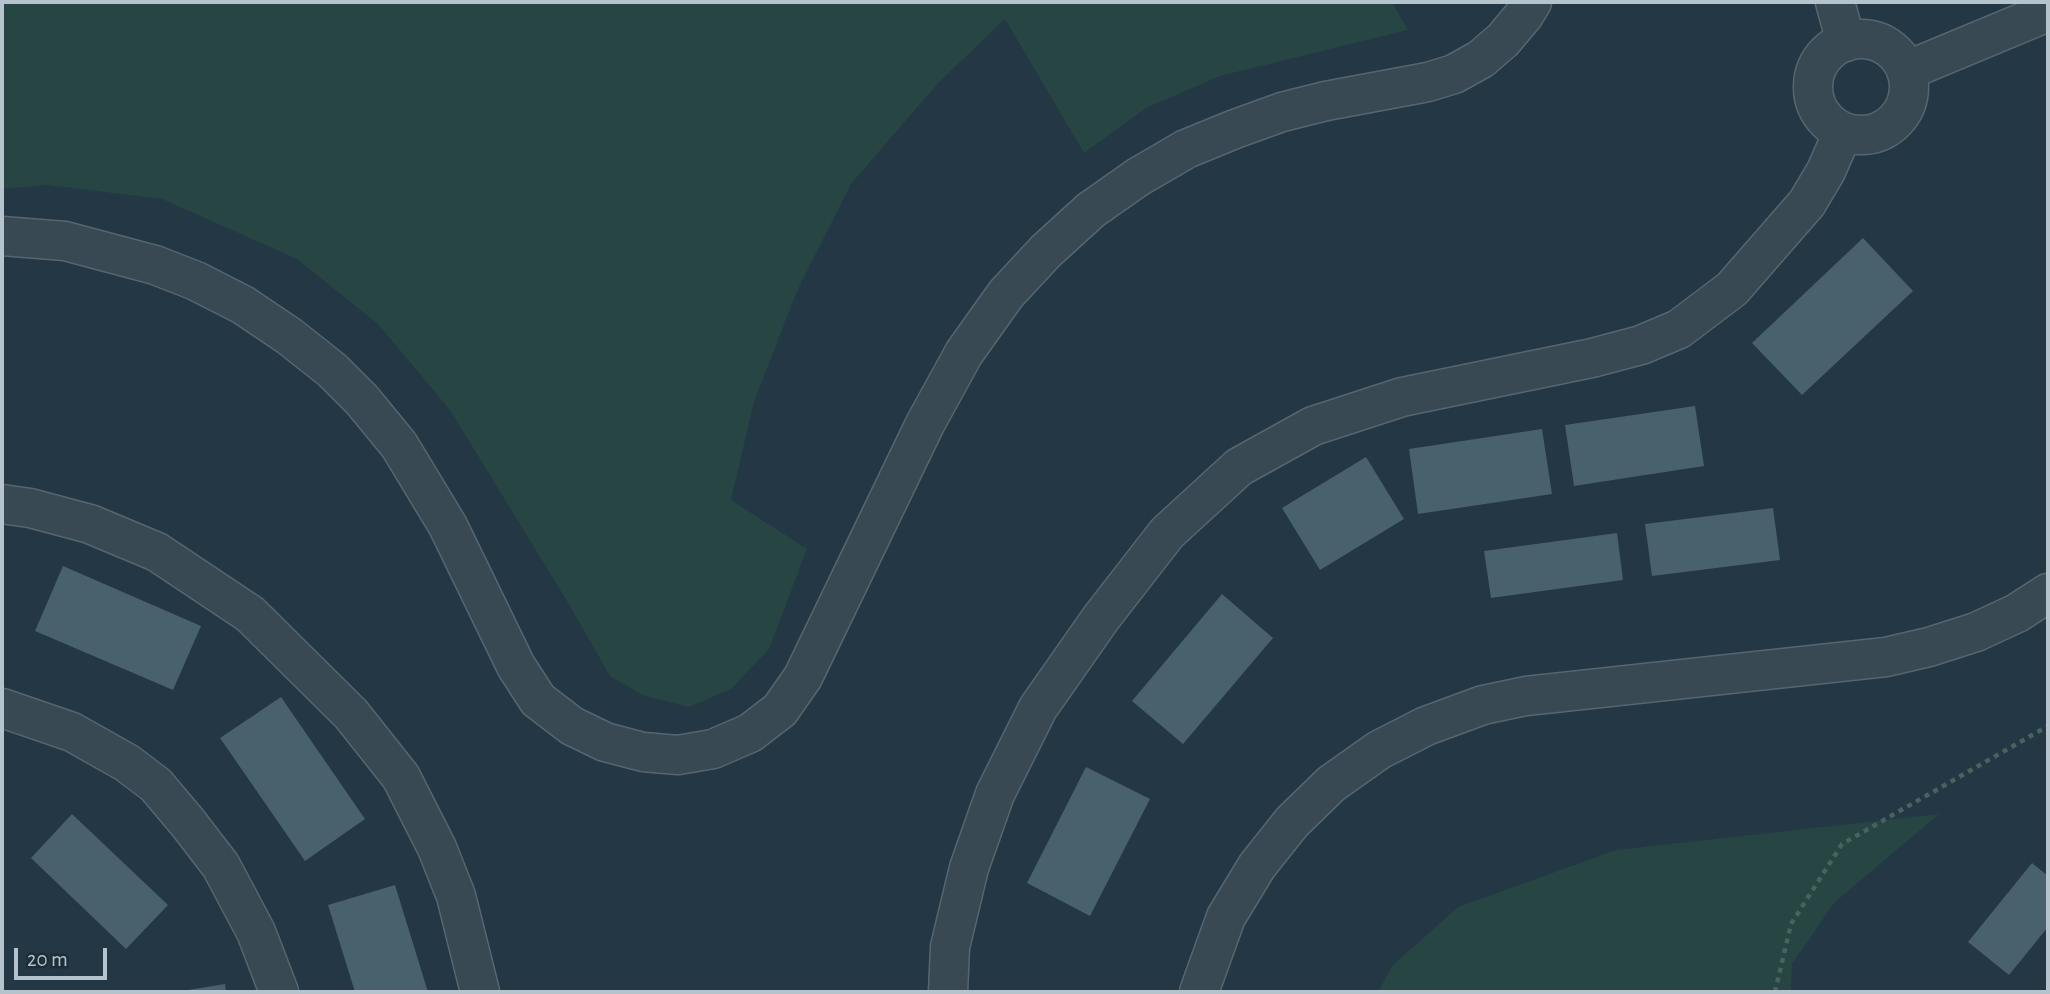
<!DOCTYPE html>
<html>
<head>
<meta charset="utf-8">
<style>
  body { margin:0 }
  #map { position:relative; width:2050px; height:994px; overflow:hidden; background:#233844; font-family:"Alegreya Sans",sans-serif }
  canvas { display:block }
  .frame { position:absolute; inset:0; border:4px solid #b5c3cd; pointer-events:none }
  .scale { position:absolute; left:14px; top:948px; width:93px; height:32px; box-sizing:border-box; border:4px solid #b5c3cd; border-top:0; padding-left:9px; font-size:21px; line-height:24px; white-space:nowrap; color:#b5c3cd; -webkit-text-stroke:5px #1d2e39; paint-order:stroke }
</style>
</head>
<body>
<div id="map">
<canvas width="2050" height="994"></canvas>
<div class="frame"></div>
<div class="scale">20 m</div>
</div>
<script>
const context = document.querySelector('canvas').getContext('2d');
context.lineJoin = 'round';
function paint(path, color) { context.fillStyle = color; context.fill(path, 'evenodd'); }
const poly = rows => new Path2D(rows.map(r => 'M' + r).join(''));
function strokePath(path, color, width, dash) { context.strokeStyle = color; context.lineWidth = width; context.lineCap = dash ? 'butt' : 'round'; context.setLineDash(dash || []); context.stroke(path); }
paint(poly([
  [2,2,1392,2,1408,30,1220,76,1146,108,1084,153,1005,19,939,82,851,184,797,291,754,402,731,500,807,549,769,649,731,689,689,707,642,695,610,676,570,606,450,410,378,324,297,259,162,199,47,185,2,189],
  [1939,814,1834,903,1792,964,1791,992,1378,992,1392,966,1458,907,1616,850]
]), '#264543');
paint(poly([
  [1863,238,1913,291,1802,395,1752,343],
  [1695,406,1704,466,1574,486,1565,425],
  [1542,429,1552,494,1418,514,1409,449],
  [1366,457,1404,519,1320,570,1282,508],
  [1773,508,1780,560,1652,576,1645,524],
  [1617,533,1623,580,1491,598,1484,551],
  [63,566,201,626,173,690,35,631],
  [1222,594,1273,638,1183,744,1132,701],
  [281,697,365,819,305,861,220,738],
  [1086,767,1150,799,1090,916,1027,883],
  [72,814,168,905,126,949,31,858],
  [2032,863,2048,876,2048,927,2009,975,1968,942],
  [395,885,428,992,355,992,328,905],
  [225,984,226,992,182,992,182,991]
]), '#49606d');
const minor = poly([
  [1835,2,1846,42],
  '1813 87a48 48 0 1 1 96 0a48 48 0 1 1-96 0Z',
  [1906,71,2048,12],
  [2,236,65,241,155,265,196,281,243,305,289,336,332,370,362,400,399,445,448,526,516,666,538,700,572,726,605,742,643,752,678,755,713,749,750,733,780,710,803,677,925,424,964,353,1006,294,1046,251,1091,210,1138,177,1186,149,1235,129,1282,112,1326,101,1428,82,1454,74,1481,59,1503,40,1524,15,1532,2],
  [2,504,30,508,90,524,157,552,250,614,351,714,401,777,437,848,456,896,480,992],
  [2,708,72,732,127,763,156,785,188,823,221,866,256,932,279,992],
  [948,992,950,947,969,868,995,794,1038,708,1101,618,1167,533,1239,467,1313,426,1402,397,1592,358,1641,345,1679,329,1732,289,1807,203,1826,171,1843,132],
  [1199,992,1226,917,1257,866,1292,822,1331,784,1379,750,1426,726,1483,705,1526,696,1886,657,1929,647,1976,632,2017,613,2048,593]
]);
strokePath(minor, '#566671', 41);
strokePath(poly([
  [1775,992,1791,924,1842,844,2048,726]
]), '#466360', 4.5, [5, 5]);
strokePath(minor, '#384953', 38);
</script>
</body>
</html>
